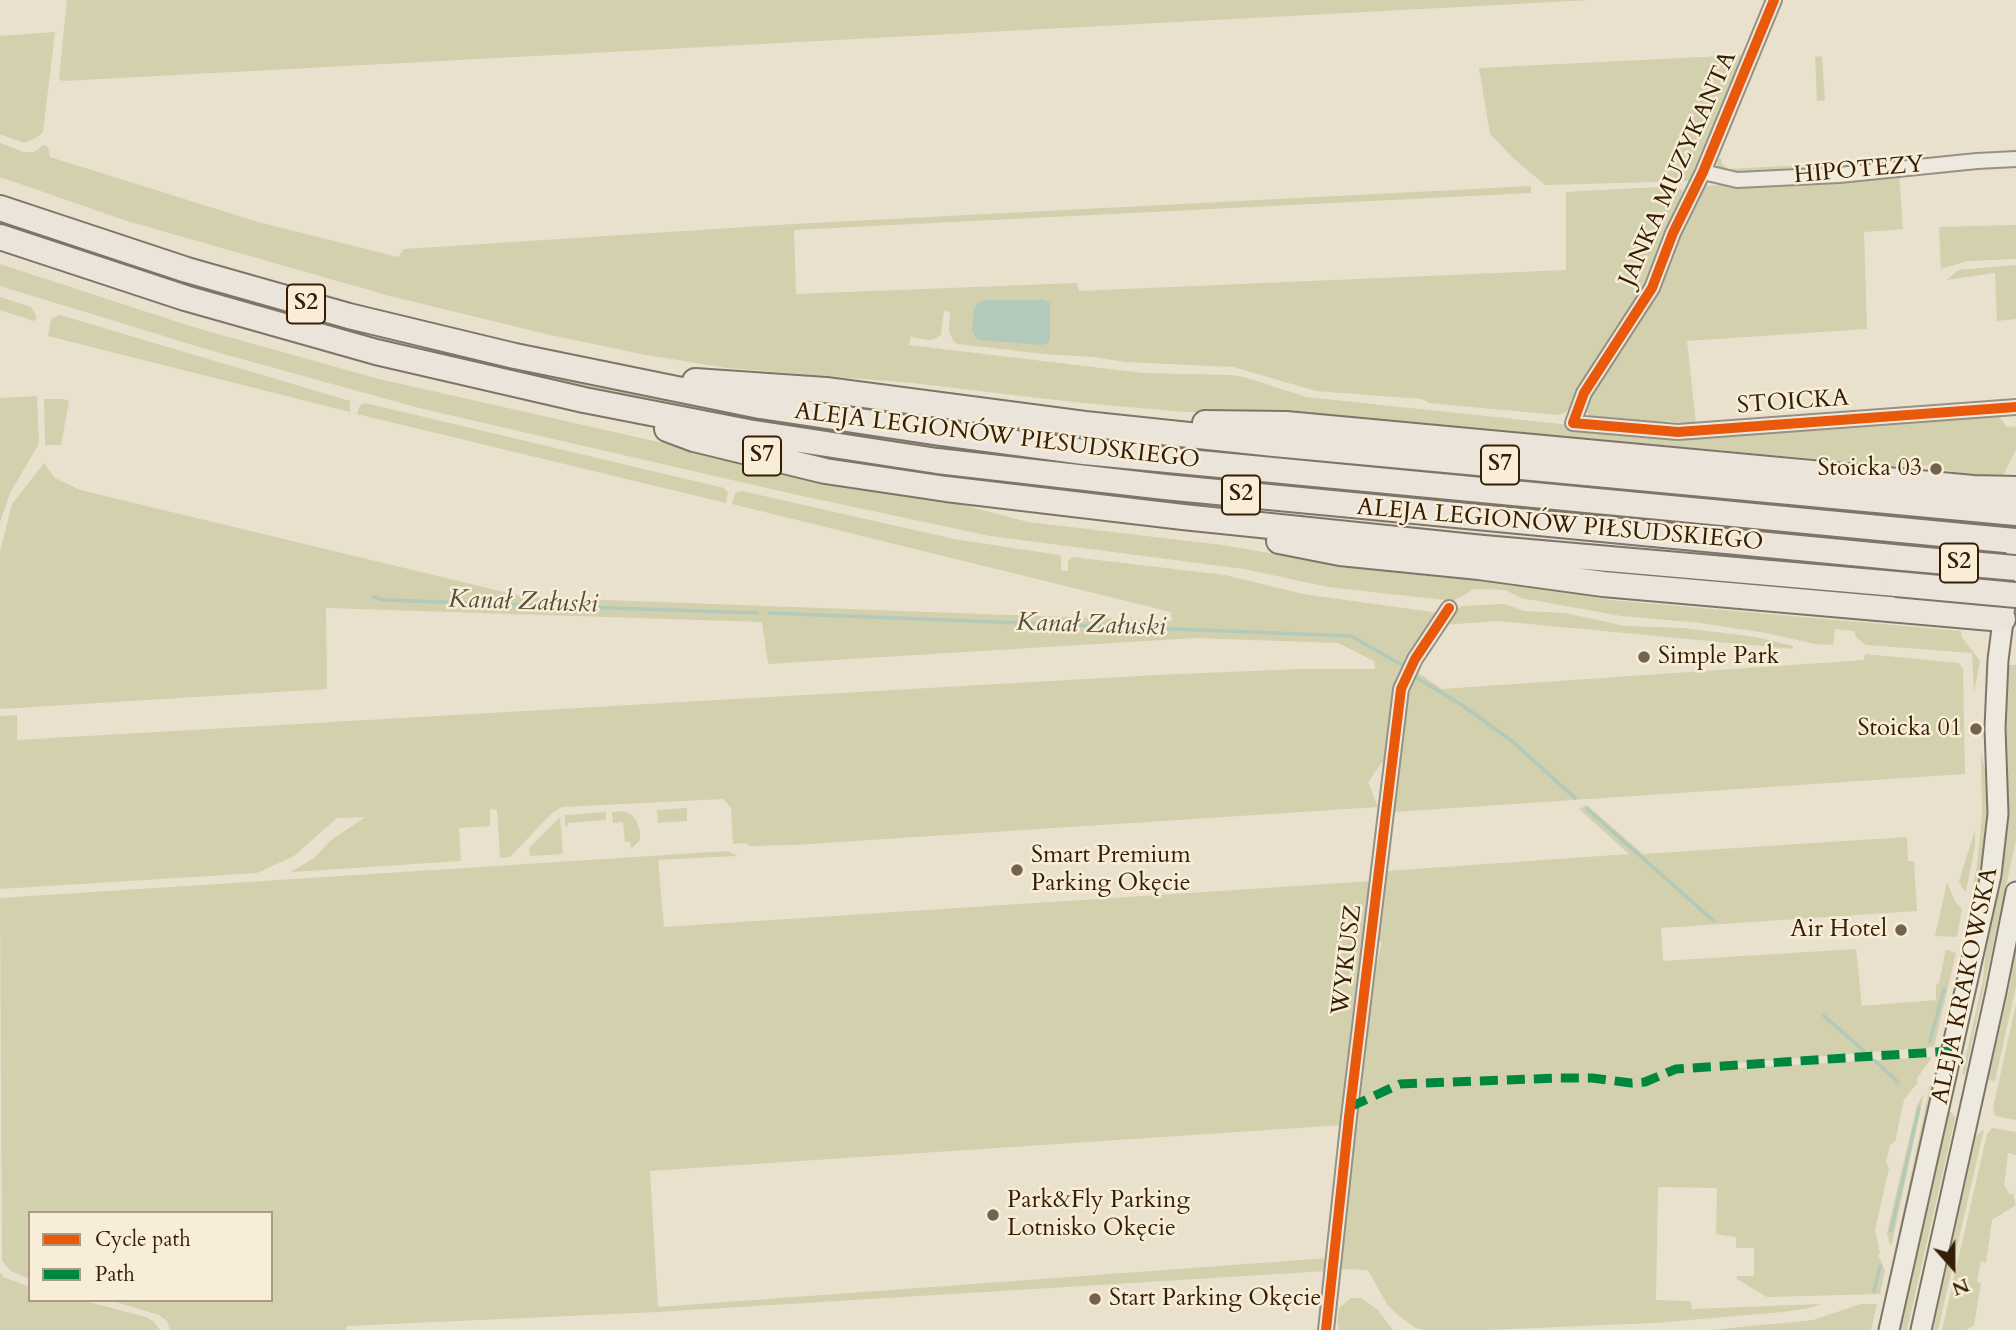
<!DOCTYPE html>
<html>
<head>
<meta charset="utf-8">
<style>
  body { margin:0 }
  #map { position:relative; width:2016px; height:1330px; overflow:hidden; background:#e9e1ce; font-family:Cardo,serif }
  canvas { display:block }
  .legend { position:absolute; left:28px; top:1211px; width:245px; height:91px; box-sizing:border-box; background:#f8eed8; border:2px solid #aa9a84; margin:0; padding:9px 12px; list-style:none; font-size:21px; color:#351d06 }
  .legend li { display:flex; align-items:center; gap:14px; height:35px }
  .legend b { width:35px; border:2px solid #aa9a84 }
  .north { position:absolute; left:1918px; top:1232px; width:70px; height:70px; -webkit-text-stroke:5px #f8eed8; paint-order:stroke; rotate:159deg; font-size:19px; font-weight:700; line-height:28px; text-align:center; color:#351d06 }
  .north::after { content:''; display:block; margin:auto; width:24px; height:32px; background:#351d06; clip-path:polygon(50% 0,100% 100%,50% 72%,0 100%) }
</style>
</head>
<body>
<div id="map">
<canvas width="2016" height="1330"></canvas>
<ul class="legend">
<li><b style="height:9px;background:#e8590c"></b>Cycle path</li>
<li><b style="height:9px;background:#00873e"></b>Path</li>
</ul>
<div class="north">N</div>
</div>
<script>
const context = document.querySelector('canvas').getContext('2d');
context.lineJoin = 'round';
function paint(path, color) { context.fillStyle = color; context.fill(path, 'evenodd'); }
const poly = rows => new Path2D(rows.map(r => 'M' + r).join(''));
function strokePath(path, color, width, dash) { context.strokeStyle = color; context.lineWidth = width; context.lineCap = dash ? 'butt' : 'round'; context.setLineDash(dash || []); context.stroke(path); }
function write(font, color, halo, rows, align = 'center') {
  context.font = font + ' Cardo,serif'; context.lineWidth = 5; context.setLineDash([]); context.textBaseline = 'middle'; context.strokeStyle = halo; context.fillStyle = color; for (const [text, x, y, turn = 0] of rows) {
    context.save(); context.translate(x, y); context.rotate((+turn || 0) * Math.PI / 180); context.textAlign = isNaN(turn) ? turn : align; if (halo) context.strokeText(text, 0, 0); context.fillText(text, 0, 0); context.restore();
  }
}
paint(poly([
  [67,0,1592,0,63,81,59,79],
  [55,32,43,132,36,138,24,143,0,134,0,36],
  [1744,55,1690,181,1545,185,1513,158,1490,134,1479,68],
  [1822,56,1825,100,1817,101,1815,57],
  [0,143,24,152,34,152,44,145,48,147,50,157,258,222,398,257,404,249,793,224,1531,186,1531,193,794,230,796,294,1077,283,1079,291,1566,270,1566,192,1677,186,1685,193,1642,298,1570,407,1565,413,1558,415,1429,403,1422,399,1316,391,1233,367,1125,362,1094,357,1044,354,958,344,954,342,949,332,950,312,944,311,941,335,934,339,929,340,911,337,909,345,1143,373,1231,375,1244,377,1306,397,1646,433,1661,439,1737,437,1771,431,1878,425,1947,416,1997,414,2007,427,2016,426,2016,450,2002,478,1996,480,1940,469,1940,467,1919,465,1905,467,1291,412,1184,412,1073,402,912,383,727,368,641,354,546,334,390,296,127,221,0,177],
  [1715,157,1722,159,1721,163,1728,169,1841,163,1841,171,1720,173],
  [1899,174,1903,229,1864,232,1867,329,1687,341,1696,424,1664,421,1651,428,1589,418,1585,406,1621,346,1703,186,1820,179,1827,184,1858,181,1862,176],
  [0,219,663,398,1895,540,1895,546,1013,460,780,426,662,405,458,360,290,316,176,285,0,226],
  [2016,225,2016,259,1967,261,1941,269,1939,227],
  [0,264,193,327,379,379,663,443,786,473,944,500,1028,522,1222,545,1315,561,1540,585,1610,600,1961,631,1961,636,1980,661,1974,693,1972,653,1866,645,1856,637,1854,631,1835,629,1833,645,1815,644,1766,633,1700,623,1621,616,1521,598,1505,590,1474,589,1453,601,1328,587,1244,569,990,536,793,494,423,409,216,352,0,286],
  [2016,265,2016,319,1997,321,1995,273,1946,280,1959,270],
  [0,297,31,307,37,318,34,321,0,310],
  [60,315,350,401,350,412,48,336,51,319],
  [37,396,39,444,10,493,0,522,0,398],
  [798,398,1901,511,1901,517,1103,440],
  [44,399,63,399,69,401,61,445,45,445],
  [365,403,724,488,728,493,726,503,357,414,360,405],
  [789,453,1030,487,1278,514,1886,571,1277,520,867,470],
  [44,463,55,478,80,490,525,597,1172,621,1171,612,732,504,735,493,742,491,954,539,1059,555,1061,557,1061,571,1068,571,1068,561,1072,557,1225,575,1303,594,1439,613,1420,643,1386,757,1368,782,1378,807,793,845,748,846,747,843,733,844,731,808,723,799,562,807,552,813,510,857,500,858,497,810,490,809,490,826,459,828,461,861,291,872,314,858,330,841,365,817,337,818,294,856,257,873,0,889,0,716,17,715,17,740,1156,675,1300,669,1375,669,1374,661,1338,643,1195,638,768,664,762,622,326,608,327,689,0,709,0,552,12,504],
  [1504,604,1525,611,1565,613,1625,626,1683,628,1756,637,1793,646,1793,649,1498,621,1442,625,1461,606],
  [1865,654,1959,663,1963,669,1965,774,1393,812,1408,690,1407,680,1414,670,1442,689,1864,660],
  [2008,665,2016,665,2016,840,1965,1074,1962,1074,1983,980,1987,939,2005,852,2007,814,2005,707],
  [1981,752,1987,778,1986,842,1981,877,1972,890,1977,866,1982,815],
  [1587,805,1643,854,1907,837,1908,861,1914,861,1917,911,1661,928,1663,961,1856,949,1862,1006,1936,1000,1936,984,1939,983,1946,949,1956,953,1934,1047,1738,1063,1738,1068,1932,1057,1916,1080,1918,1082,1904,1100,1895,1142,1890,1145,1886,1162,1889,1168,1875,1230,1880,1253,1878,1255,1885,1270,1880,1294,1767,1297,1737,1279,1737,1276,1754,1276,1754,1248,1736,1248,1736,1237,1716,1234,1717,1188,1658,1187,1656,1300,1691,1301,1692,1309,1820,1304,1810,1308,1783,1312,1654,1323,1486,1330,1424,1330,1416,1328,1399,1316,1387,1304,1368,1270,1339,1269,1362,1085,1371,989,1382,942,1376,942,1387,871,1629,854,1579,809],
  [687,808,687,821,658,823,657,810],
  [623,811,631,814,636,820,640,831,640,840,631,849,630,842,625,842,623,822,613,823,612,812],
  [606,812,606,820,568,823,568,826,565,826,565,815],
  [560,817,563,854,530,856,529,848],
  [1975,830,1975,846,1966,892,1962,888,1959,881],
  [728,851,737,856,658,860,664,927,1374,881,1343,1125,650,1171,658,1307,1329,1258,1327,1271,658,1312,347,1326,346,1330,170,1330,167,1321,159,1315,109,1300,271,1300,271,1213,30,1213,30,1279,11,1271,2,1261,0,898],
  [1947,882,1955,901,1962,909,1957,937,1935,936],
  [2016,934,2016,986,1995,1081,1988,1080,2010,985],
  [2016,1004,2016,1120,1995,1116,1993,1108],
  [1934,1085,1896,1254,1894,1254,1930,1086],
  [1924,1093,1892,1243,1890,1246,1887,1233,1917,1105],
  [1948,1112,1951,1112,1955,1118,1907,1330,1899,1330],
  [1992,1128,2016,1132,2016,1155,2008,1153,2004,1185,2010,1195,2013,1193,2016,1205,1992,1220,1986,1263,1981,1261,1977,1281,1981,1283,1974,1325,1966,1330,1942,1330,1987,1134],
  [1984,1129,1938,1330,1933,1330,1976,1136],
  [0,1272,3,1277,30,1287,30,1300,81,1300,146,1317,153,1321,160,1330,0,1330],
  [1351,1298,1361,1298,1377,1309,1393,1330,1339,1330,1337,1321,1339,1308],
  [1861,1304,1877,1304,1871,1330,1711,1330,1813,1320]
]), '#d2d0ad');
paint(poly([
  [985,300,1044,300,1050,303,1050,339,1048,343,1042,345,980,340,975,337,972,329,974,309,977,303]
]), '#b3c9ba');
strokePath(poly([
  [373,597,385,600,757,613],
  [769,613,1351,636,1404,666],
  [1412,675,1462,705,1513,742,1575,798],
  [1587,809,1714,921],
  [1823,1015,1864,1051],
  [1930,1041,1944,989],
  [1874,1060,1898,1082],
  [1891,1231,1919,1108],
  [1874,1291,1880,1266]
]), '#b3c9ba', 3.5);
const minor = poly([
  [1774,0,1703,172,1673,233,1652,288,1584,393,1573,423,1678,432,2016,407],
  [1703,172,1737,180,1839,175,1977,161,2016,159],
  [1326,1330,1349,1117,1401,689,1415,659,1449,608]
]);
const secondary = poly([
  [1889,1330,1991,875,1998,814,1995,728,1998,660,2005,605,2016,554],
  [1921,1330,1996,992,2016,892]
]);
const motorway = poly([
  [0,208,187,270,349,316,515,356,760,406,940,433,1084,452,2016,541],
  [0,237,185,298,376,352,584,400,748,432,937,461,1165,487,1903,558],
  [695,381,826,390,1085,424,1274,444,2016,513],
  [1205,423,1286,424,1973,488,2016,489],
  [667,429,694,439,825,471,946,489,1183,517,1483,548,1896,584],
  [1279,541,1340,553,1479,567,1603,584,2003,619]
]);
strokePath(minor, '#989083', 18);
strokePath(secondary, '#7e7568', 23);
strokePath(motorway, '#7e7568', 28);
strokePath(minor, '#ede9df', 14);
strokePath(secondary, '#ede9df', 19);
strokePath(motorway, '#eae4da', 24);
const motorwayBridge = poly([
  [1903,558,2016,568],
  [1896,584,2016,595]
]);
strokePath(motorwayBridge, '#7e7568', 28, []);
strokePath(motorwayBridge, '#eae4da', 24);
strokePath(poly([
  [1350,1107,1400,1084,1558,1078,1592,1078,1631,1083,1645,1082,1676,1069,1952,1051]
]), '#00873e', 9, [18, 9]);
strokePath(poly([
  [1774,0,1703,172,1673,233,1652,288,1584,393,1573,423,1678,432,2016,407],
  [1326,1330,1349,1117,1401,689,1415,659,1449,608]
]), '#e8590c', 10);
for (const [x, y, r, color] of [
  [1936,469,7,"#74624c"],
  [1644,657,7,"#74624c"],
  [1976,729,7,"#74624c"],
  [1017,870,7,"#74624c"],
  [1901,930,7,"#74624c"],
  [993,1215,7,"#74624c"],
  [1095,1299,7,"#74624c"]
]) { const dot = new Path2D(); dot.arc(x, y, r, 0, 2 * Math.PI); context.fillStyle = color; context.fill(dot); strokePath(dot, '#f8eed8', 2.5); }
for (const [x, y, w] of [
  [306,304,38],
  [762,456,38],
  [1500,465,38],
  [1241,495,38],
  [1959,563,38]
]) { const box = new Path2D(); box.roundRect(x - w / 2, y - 19.5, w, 39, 5); context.fillStyle = '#f8eed8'; context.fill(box); strokePath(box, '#351d06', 2); }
write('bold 23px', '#351d06', null, [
  ["S2",306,304],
  ["S7",762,456],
  ["S7",1500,465],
  ["S2",1241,495],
  ["S2",1959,563]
]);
write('24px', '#351d06', '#f8eed8', [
  ["JANKA MUZYKANTA",1679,169,-66],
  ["HIPOTEZY",1859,171,-5],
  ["STOICKA",1793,403,-4],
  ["ALEJA LEGIONÓW PIŁSUDSKIEGO",997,437,7],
  ["ALEJA LEGIONÓW PIŁSUDSKIEGO",1560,526,5],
  ["WYKUSZ",1348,960,-83],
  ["ALEJA KRAKOWSKA",1966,986,-78]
]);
write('24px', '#351d06', '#f8eed8', [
  ["Stoicka 03",1922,469,"right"],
  ["Simple Park",1658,657],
  ["Stoicka 01",1962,729,"right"],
  ["Smart Premium",1031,856],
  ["Parking Okęcie",1031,884],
  ["Air Hotel",1887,930,"right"],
  ["Park&Fly Parking",1007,1201],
  ["Lotnisko Okęcie",1007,1229],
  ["Start Parking Okęcie",1109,1299]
], 'left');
write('italic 26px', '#544e3a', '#f8eed8', [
  ["Kanał Załuski",523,603,2],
  ["Kanał Załuski",1091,626,2]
]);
</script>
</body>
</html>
